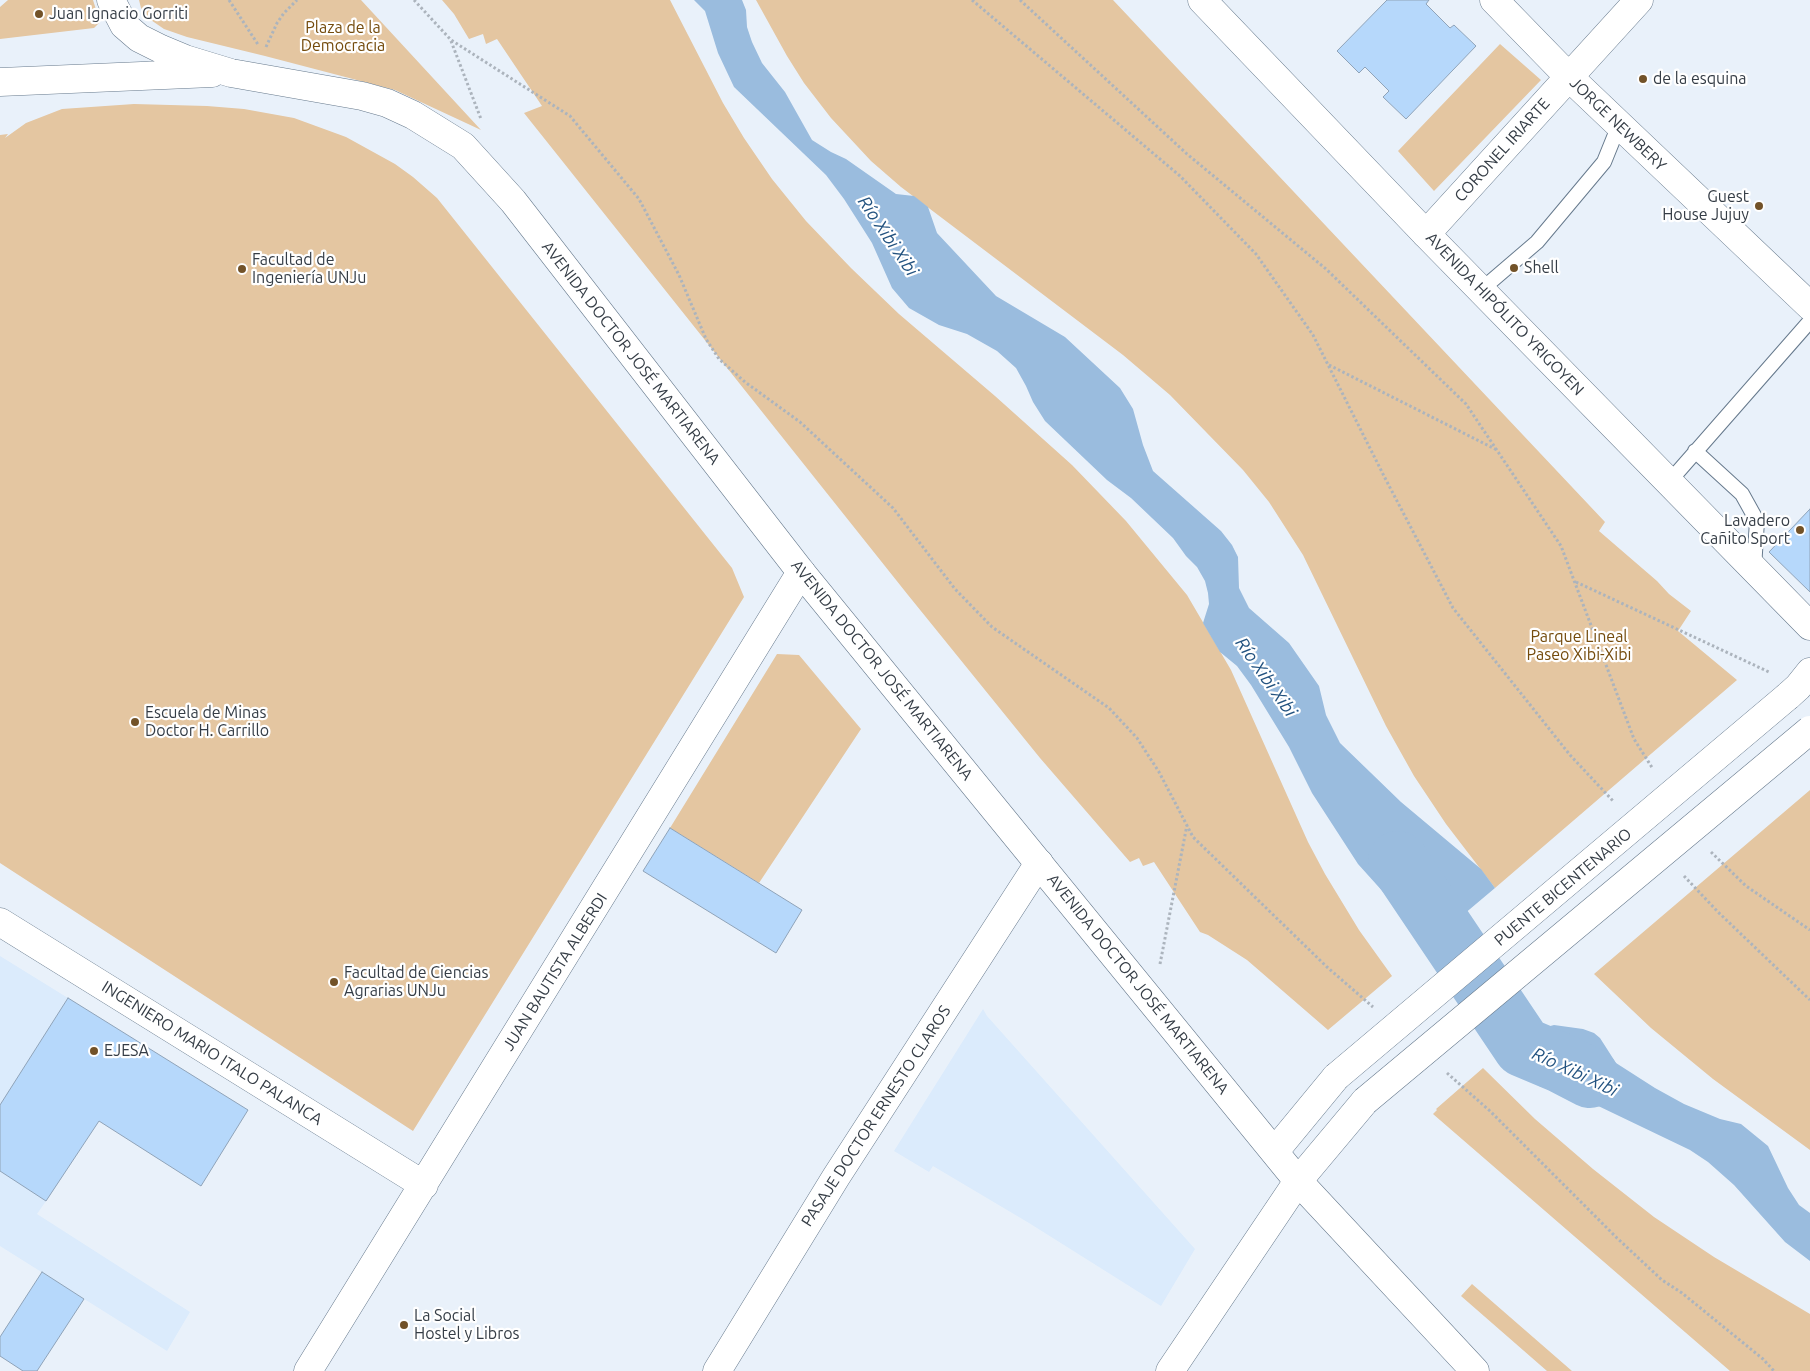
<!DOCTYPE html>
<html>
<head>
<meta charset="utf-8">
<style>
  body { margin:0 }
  canvas { display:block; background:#e9f1fa }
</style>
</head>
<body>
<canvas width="1810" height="1371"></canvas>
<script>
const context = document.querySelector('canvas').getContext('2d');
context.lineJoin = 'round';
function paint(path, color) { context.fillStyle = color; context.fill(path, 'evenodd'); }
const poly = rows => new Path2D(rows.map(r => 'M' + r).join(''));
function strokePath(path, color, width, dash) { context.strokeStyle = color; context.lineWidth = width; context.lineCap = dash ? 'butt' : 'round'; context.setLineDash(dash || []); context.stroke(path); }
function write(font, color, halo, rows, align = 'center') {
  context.font = font + ' Ubuntu,sans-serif'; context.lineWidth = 4.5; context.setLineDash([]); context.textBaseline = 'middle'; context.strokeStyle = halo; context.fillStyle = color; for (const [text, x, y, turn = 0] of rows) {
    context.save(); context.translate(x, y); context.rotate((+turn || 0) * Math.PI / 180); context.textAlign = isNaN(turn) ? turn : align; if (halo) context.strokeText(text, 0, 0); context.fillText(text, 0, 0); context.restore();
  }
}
paint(poly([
  [0,956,68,998,0,1105],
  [983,1009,987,1016,1195,1249,1161,1306,1029,1223,933,1166,929,1172,894,1151],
  [0,1171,46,1201,37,1214,190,1312,167,1351,0,1246]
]), '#dbebfc');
paint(poly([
  [8,0,93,0,100,22,94,28,0,39,0,7],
  [139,0,361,0,481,130,395,90,265,56,187,37,164,29,148,18,141,8],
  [442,0,670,0,723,103,744,138,772,179,806,221,851,268,899,314,995,396,1072,465,1126,521,1187,595,1231,670,1308,842,1325,874,1359,930,1392,976,1328,1030,1247,960,1208,935,1200,932,1154,862,1143,866,1139,858,1130,862,1040,758,908,595,524,113,542,106,497,39,486,44,483,34,469,39,454,14],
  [756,0,1113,0,1605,522,1599,531,1657,581,1669,594,1691,611,1678,631,1737,680,1495,888,1446,824,1414,776,1386,726,1303,555,1269,502,1243,470,1170,395,1123,355,901,187,871,161,831,118,804,83,787,56],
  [1500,44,1541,80,1434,191,1398,151],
  [134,104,207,106,244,109,294,118,346,137,395,164,413,177,437,198,732,568,744,597,413,1131,0,863,0,135,8,134,5,138,26,123,62,109],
  [777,654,799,655,861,729,759,883,670,828],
  [1810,790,1810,1150,1713,1079,1651,1028,1594,974],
  [1483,1068,1535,1119,1593,1169,1654,1217,1714,1257,1810,1314,1810,1371,1730,1371,1433,1114,1437,1110,1436,1109],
  [1472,1284,1572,1371,1547,1371,1461,1296]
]), '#e4c6a1');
paint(poly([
  [694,0,742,0,746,10,747,27,752,42,762,63,785,92,812,140,831,152,846,159,896,194,914,196,928,207,937,233,996,296,1065,337,1120,388,1133,409,1143,445,1153,471,1221,531,1232,545,1238,557,1239,588,1249,608,1289,643,1319,686,1326,715,1340,743,1401,802,1481,869,1495,888,1432,941,1394,904,1358,864,1312,793,1289,747,1251,685,1237,666,1220,652,1203,623,1209,604,1208,593,1205,581,1197,567,1186,556,1173,538,1131,498,1107,480,1045,421,1033,402,1026,386,1016,368,997,351,967,334,939,325,909,308,892,288,872,243,844,199,826,175,734,87,718,53,705,11],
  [1554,1025,1583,1029,1594,1033,1600,1038,1616,1063,1655,1088,1684,1104,1720,1119,1741,1124,1768,1146,1788,1188,1799,1205,1810,1213,1810,1261,1785,1242,1734,1185,1708,1162,1690,1150,1592,1103,1539,1086,1517,1072,1500,1055,1531,1028,1543,1028]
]), '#9abcde');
strokePath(poly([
  [1398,861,1523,1047,1561,1063,1590,1078]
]), '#9abcde', 60);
const building = poly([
  [1387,0,1429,0,1426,4,1450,28,1454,25,1476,46,1406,119,1383,97,1389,91,1365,67,1359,73,1337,51,1387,0],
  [1810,509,1810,592,1769,552,1810,509],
  [670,828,802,910,776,953,643,871,670,828],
  [68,998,248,1110,201,1186,99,1121,46,1201,0,1171,0,1105,68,998],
  [42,1272,84,1299,37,1371,23,1371,0,1356,0,1337,42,1272]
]);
paint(building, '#b6d8fb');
strokePath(building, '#8fa3b8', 1);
const lane = poly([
  [1481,290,1537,242,1568,205,1604,162,1619,125],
  [1695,451,1742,494,1757,521,1754,568],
  [1669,482,1810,321]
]);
const street = poly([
  [1494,0,1569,77,1810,306],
  [1426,234,1639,0],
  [0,922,424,1185],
  [308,1371,801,572],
  [717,1371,836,1177,1039,863],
  [1170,1371,1298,1181]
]);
const secondary = poly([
  [1202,0,1426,234,1810,626],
  [1788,696,1798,687,1810,672],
  [1275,1151,1336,1077],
  [1298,1181,1365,1101]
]);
const primary = poly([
  [111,0,124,25,139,38,161,49,185,59,231,73,362,96,387,103,413,115,463,146,513,201,801,572,1298,1181,1475,1371],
  [0,82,212,73]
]);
strokePath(lane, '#677a8d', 16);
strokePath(street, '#677a8d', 29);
strokePath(secondary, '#677a8d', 29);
strokePath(primary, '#677a8d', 29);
strokePath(poly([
  [229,0,259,46],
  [414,0,451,40,570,116,639,199,679,275,706,339,719,359,745,382,800,422,893,508,955,589,992,627,1109,708,1137,738,1159,772,1193,837,1327,967,1373,1007],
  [972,0,1180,176,1256,254,1313,335,1385,478,1453,608,1570,755,1614,802],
  [1020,0,1187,154,1326,269,1466,404,1561,546,1634,739,1653,769],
  [451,41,481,119],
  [266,47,277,23,284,13,297,0],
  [1329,365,1497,450],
  [1576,582,1769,672],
  [1711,852,1746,886,1810,930],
  [1684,876,1718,912,1810,1000],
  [1160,964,1187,825],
  [1447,1073,1490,1111,1617,1238,1662,1280,1682,1293,1763,1359,1774,1371]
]), '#acb4bd', 3, [2.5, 2.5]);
strokePath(lane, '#fff', 14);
strokePath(street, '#fff', 28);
strokePath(secondary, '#fff', 28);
strokePath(primary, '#fff', 28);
const secondaryBridge = poly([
  [1336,1077,1788,696],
  [1365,1101,1810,730]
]);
strokePath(secondaryBridge, '#677a8d', 29, []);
strokePath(secondaryBridge, '#fff', 28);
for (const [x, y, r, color] of [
  [39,14,5,"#725228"],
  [1643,79,5,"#725228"],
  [1759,206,5,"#725228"],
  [1514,268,5,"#725228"],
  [242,269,5,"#725228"],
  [1800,530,5,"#725228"],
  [135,722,5,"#725228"],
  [334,982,5,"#725228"],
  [94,1051,5,"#725228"],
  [404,1325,5,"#725228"]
]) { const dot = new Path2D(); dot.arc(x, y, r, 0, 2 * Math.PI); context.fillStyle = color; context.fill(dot); strokePath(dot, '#fff', 2); }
write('16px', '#353d46', '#fff', [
  ["Juan Ignacio Gorriti",49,14],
  ["de la esquina",1653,79],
  ["Guest",1749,197,"right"],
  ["House Jujuy",1749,215,"right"],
  ["Facultad de",252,260],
  ["Ingeniería UNJu",252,278],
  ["Shell",1524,268],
  ["Lavadero",1790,521,"right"],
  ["Cañito Sport",1790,539,"right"],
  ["Escuela de Minas",145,713],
  ["Doctor H. Carrillo",145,731],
  ["Facultad de Ciencias",344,973],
  ["Agrarias UNJu",344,991],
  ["EJESA",104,1051],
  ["La Social",414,1316],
  ["Hostel y Libros",414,1334]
], 'left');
write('16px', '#744b0c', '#fff', [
  ["Plaza de la",343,28],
  ["Democracia",343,46],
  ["Parque Lineal",1579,637],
  ["Paseo Xibi-Xibi",1579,655]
]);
write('16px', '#353d46', '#fff', [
  ["JORGE NEWBERY",1618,124,44],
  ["CORONEL IRIARTE",1502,150,-48],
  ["AVENIDA HIPÓLITO YRIGOYEN",1505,314,46],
  ["AVENIDA DOCTOR JOSÉ MARTIARENA",631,353,52],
  ["AVENIDA DOCTOR JOSÉ MARTIARENA",882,670,51],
  ["PUENTE BICENTENARIO",1563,887,-40],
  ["JUAN BAUTISTA ALBERDI",555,972,-58],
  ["AVENIDA DOCTOR JOSÉ MARTIARENA",1138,984,51],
  ["INGENIERO MARIO ITALO PALANCA",212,1053,32],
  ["PASAJE DOCTOR ERNESTO CLAROS",876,1116,-57]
]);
write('italic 18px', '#235380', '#fff', [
  ["Río Xibi Xibi",888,236,56],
  ["Río Xibi Xibi",1266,677,55],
  ["Río Xibi Xibi",1575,1072,25]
]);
</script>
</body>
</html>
